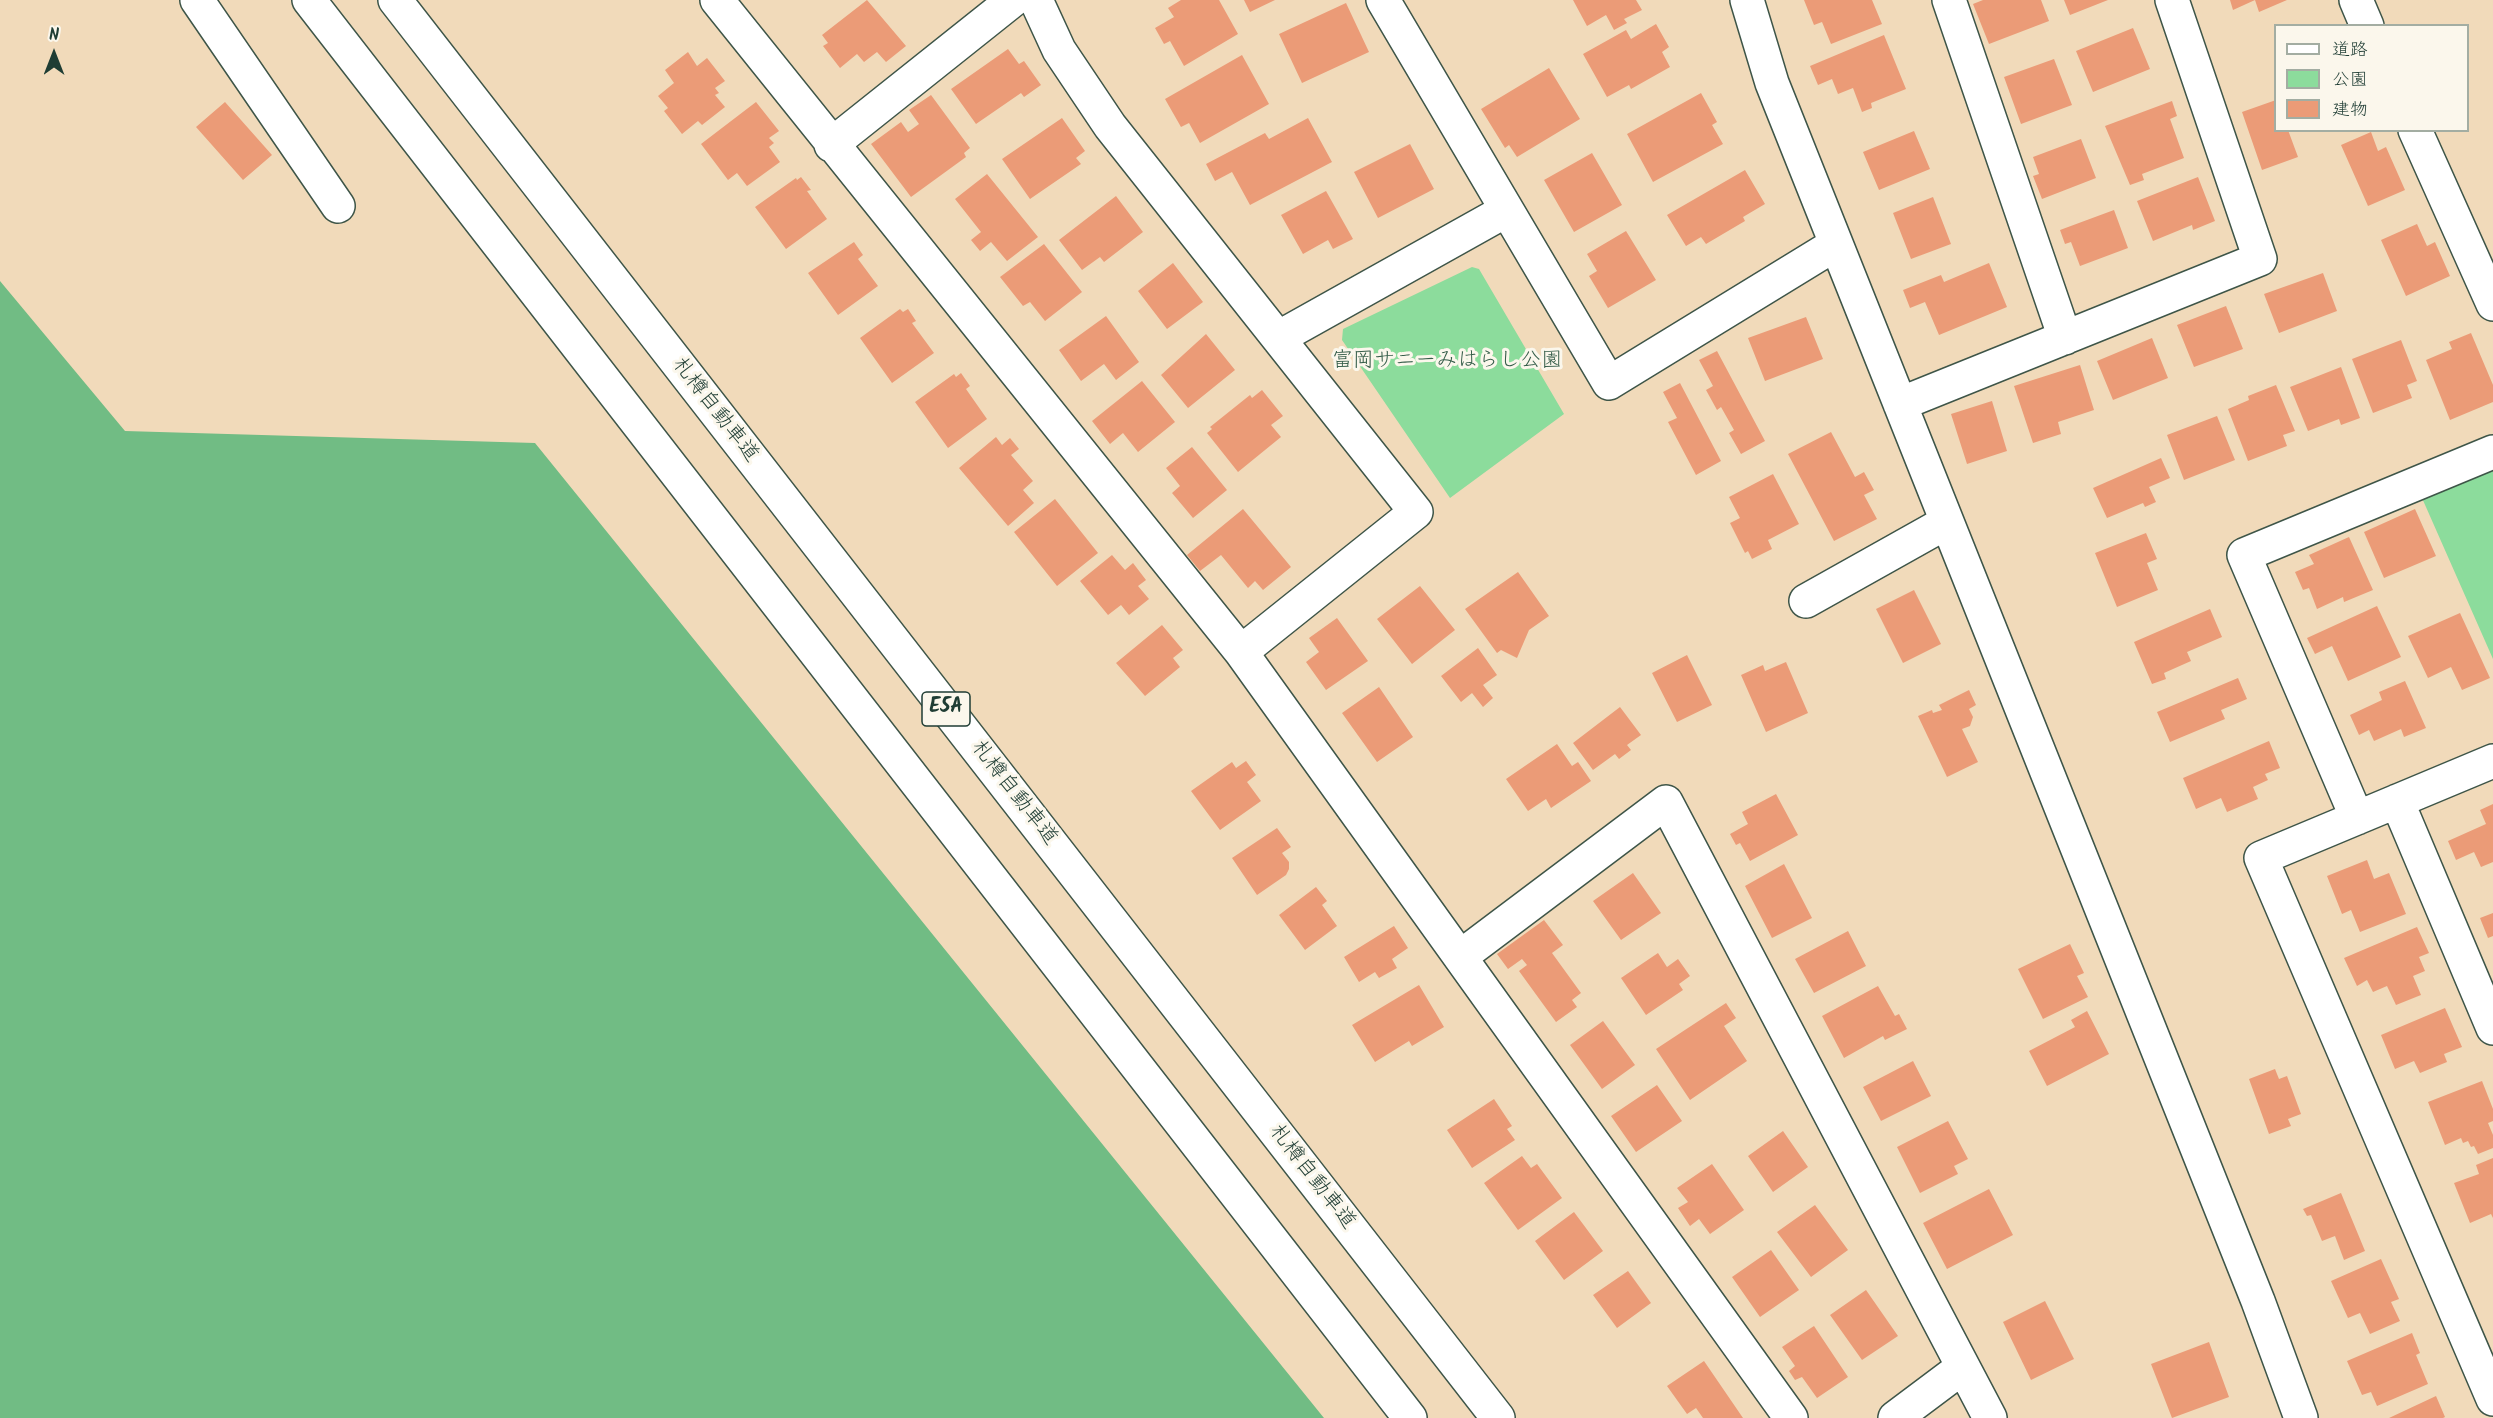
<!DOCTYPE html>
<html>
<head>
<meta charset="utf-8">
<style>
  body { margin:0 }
  #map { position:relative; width:2493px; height:1418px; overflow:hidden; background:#f1daba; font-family:Kalam,"Klee One",sans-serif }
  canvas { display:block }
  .legend { position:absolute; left:2274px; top:24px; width:195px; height:108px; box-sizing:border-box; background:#fbf7ec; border:2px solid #a3ada2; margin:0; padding:8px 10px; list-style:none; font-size:18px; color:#1f3d34 }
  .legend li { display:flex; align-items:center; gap:12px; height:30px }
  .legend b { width:30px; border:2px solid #a3ada2 }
  .north { position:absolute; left:24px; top:24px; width:60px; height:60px; -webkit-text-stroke:4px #fbf7ec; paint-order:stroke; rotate:0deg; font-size:16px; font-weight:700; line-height:24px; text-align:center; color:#1f3d34 }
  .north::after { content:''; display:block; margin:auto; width:21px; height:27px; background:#1f3d34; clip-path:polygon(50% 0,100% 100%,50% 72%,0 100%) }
</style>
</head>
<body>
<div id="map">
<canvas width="2493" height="1418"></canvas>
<ul class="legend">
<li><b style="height:8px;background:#fff"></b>道路</li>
<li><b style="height:16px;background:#8cdc9c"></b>公園</li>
<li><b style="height:16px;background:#eb9b77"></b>建物</li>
</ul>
<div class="north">N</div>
</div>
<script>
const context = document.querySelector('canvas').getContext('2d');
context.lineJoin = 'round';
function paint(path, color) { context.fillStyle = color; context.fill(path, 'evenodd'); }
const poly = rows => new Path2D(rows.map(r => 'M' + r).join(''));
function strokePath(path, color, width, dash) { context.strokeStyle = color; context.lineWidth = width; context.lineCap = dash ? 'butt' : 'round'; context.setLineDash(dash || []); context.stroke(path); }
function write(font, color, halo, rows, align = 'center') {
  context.font = font + ' Kalam,"Klee One",sans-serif'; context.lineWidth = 6; context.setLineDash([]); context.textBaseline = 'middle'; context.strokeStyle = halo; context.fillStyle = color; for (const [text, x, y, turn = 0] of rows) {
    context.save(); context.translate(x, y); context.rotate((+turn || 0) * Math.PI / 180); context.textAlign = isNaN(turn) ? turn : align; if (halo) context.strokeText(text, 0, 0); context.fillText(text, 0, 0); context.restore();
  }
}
paint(poly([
  [1472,267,1479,269,1564,414,1450,498,1342,340,1343,329],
  [2493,469,2493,659,2422,498]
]), '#8cdc9c');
paint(poly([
  [0,281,125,431,535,443,1324,1418,0,1418]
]), '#71bc84');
paint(poly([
  [867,0,906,46,886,62,877,52,864,62,857,54,840,68,823,46,828,43,822,35],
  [1181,0,1219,0,1238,34,1184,66,1170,41,1164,44,1155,28,1174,17,1168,8],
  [1244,0,1275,0,1250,12],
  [1573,0,1636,0,1642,10,1624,19,1627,23,1614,30,1606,15,1587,26],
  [1804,0,1872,0,1882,24,1831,44,1822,22,1814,25],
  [1983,0,2041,0,2049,21,1989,44,1973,4],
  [2064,0,2108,0,2070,15],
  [2230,0,2287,0,2259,12,2255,0,2233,10],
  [1346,3,1369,52,1302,83,1279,34],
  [1656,24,1669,47,1662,52,1670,67,1631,89,1629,85,1607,97,1583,54,1626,30,1631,39],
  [2133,28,2150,69,2093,92,2076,51],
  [1884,35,1906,89,1871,103,1872,108,1862,112,1853,88,1838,94,1832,79,1818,85,1810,66],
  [1008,49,1019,64,1024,61,1041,85,1024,97,1021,93,976,124,951,89],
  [688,52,697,66,707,58,725,81,715,88,719,93,715,95,725,107,702,125,698,121,682,134,664,111,668,108,658,96,674,83,665,70],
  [1242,55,1269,104,1200,143,1189,123,1181,127,1165,99],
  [2054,59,2072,105,2021,124,2004,77],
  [1549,68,1580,119,1517,157,1509,145,1505,148,1481,109],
  [1701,93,1717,122,1712,125,1723,144,1653,182,1627,134],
  [931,95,970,148,964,153,966,157,911,197,871,144,901,122,908,132,919,124,909,110],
  [2276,100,2276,130,2288,130,2298,157,2262,170,2242,112],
  [2172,101,2177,116,2170,119,2184,158,2142,174,2144,180,2130,185,2105,126],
  [225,102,272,155,243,180,196,127],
  [756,102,779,131,769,138,774,143,769,147,780,162,747,186,737,173,728,180,701,144],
  [1062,118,1085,151,1076,158,1081,164,1030,199,1002,159],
  [1308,118,1332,162,1250,205,1232,172,1215,181,1206,164,1265,133,1269,139],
  [1914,131,1930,169,1879,190,1863,152],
  [2371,132,2378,151,2386,147,2405,190,2368,206,2341,145],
  [2081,139,2096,178,2042,199,2033,176,2039,174,2033,157],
  [1410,144,1434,189,1378,218,1354,172],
  [1592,153,1622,205,1574,232,1544,180],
  [1745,170,1765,204,1743,217,1745,221,1706,244,1701,237,1686,246,1667,215],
  [987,174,1038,237,1007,261,991,242,980,251,971,240,981,232,955,199],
  [801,177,811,190,807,191,827,219,786,249,755,207,796,178,797,180],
  [2198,177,2215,221,2193,230,2192,225,2153,241,2137,201],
  [1326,191,1353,239,1333,249,1328,240,1303,254,1281,215],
  [1116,196,1143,232,1104,262,1100,257,1082,270,1059,240],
  [1933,197,1951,244,1911,259,1893,213],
  [2114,210,2128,248,2080,266,2071,242,2065,244,2060,230],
  [2417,224,2427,246,2435,242,2450,276,2406,296,2381,240],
  [1626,231,1656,280,1608,308,1589,276,1597,271,1587,254],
  [854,242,863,255,858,259,878,286,838,315,808,273],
  [1044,244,1082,292,1045,321,1030,302,1023,306,1000,277],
  [1173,263,1203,302,1167,329,1138,291],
  [1989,263,2007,307,1939,335,1925,302,1910,308,1903,290,1941,275,1944,282],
  [2323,273,2337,311,2279,333,2264,294],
  [2226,306,2243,349,2194,367,2177,325],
  [900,309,903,312,908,309,916,321,912,323,934,353,892,383,860,338],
  [1106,316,1139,362,1116,380,1104,364,1081,381,1059,350],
  [1806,317,1823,359,1765,381,1748,338],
  [2471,333,2493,385,2493,402,2450,420,2426,360,2452,349,2449,342],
  [1206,334,1235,370,1188,408,1161,375],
  [2152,338,2168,378,2113,400,2097,361],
  [2401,340,2417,381,2407,385,2412,398,2373,413,2352,359],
  [1717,351,1765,441,1741,454,1729,433,1734,430,1721,407,1717,410,1706,390,1713,386,1699,360],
  [2080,365,2094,410,2058,422,2061,434,2033,443,2014,386],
  [2341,367,2360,418,2341,425,2339,419,2308,431,2290,387],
  [961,373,970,386,966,389,987,419,948,448,915,402,954,374,956,377],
  [1142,381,1175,422,1138,452,1123,433,1110,444,1092,421],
  [1680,383,1721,461,1696,475,1668,422,1677,418,1663,392],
  [2276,385,2295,431,2283,435,2287,446,2248,461,2228,409,2249,400,2248,396],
  [1262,390,1283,416,1271,425,1281,437,1238,472,1207,433,1212,429,1210,427,1250,395,1252,398],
  [1992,401,2007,451,1967,464,1951,414],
  [2217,416,2235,460,2184,480,2167,435],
  [1831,432,1855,477,1864,472,1874,490,1864,495,1877,519,1834,541,1788,454],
  [996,437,1002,445,1010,438,1019,449,1011,455,1033,481,1023,490,1034,503,1008,526,959,468],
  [1192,447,1227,490,1193,518,1172,493,1180,486,1166,468],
  [2161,458,2170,478,2149,487,2156,502,2145,507,2143,503,2107,518,2093,488],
  [1773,474,1799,524,1768,540,1772,549,1752,559,1748,551,1745,553,1730,523,1740,518,1729,497],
  [1055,499,1098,553,1057,586,1014,532],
  [1243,509,1291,567,1263,590,1255,581,1248,588,1221,555,1200,571,1187,555],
  [2415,509,2436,556,2384,578,2364,532],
  [2146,533,2157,559,2147,563,2158,590,2117,607,2095,553],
  [2349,537,2373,590,2344,602,2343,597,2317,609,2309,588,2303,590,2295,572,2314,564,2309,555],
  [1112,555,1125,570,1133,563,1146,580,1138,586,1149,599,1129,615,1121,605,1108,615,1080,581],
  [1518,572,1549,616,1529,630,1517,658,1501,650,1497,653,1465,609],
  [1420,586,1455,630,1412,664,1377,619],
  [1914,590,1941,644,1903,663,1876,609],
  [2377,606,2401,657,2348,681,2332,646,2315,654,2307,638],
  [2210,609,2222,637,2187,652,2191,661,2164,673,2166,679,2152,684,2134,642],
  [2460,613,2490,678,2462,690,2451,667,2428,678,2408,636],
  [1337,618,1368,661,1326,690,1306,662,1319,652,1309,638],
  [1162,625,1183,650,1173,658,1180,667,1145,696,1116,663],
  [1478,648,1497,675,1483,685,1493,698,1483,707,1472,693,1461,702,1441,676],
  [1687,655,1712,705,1677,722,1652,673],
  [1786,662,1808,713,1766,732,1741,675,1763,665,1765,671],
  [2238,678,2247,699,2221,710,2225,719,2170,742,2157,712],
  [2405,681,2426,728,2404,737,2401,729,2374,741,2369,730,2359,735,2350,715,2382,700,2379,692],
  [1379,687,1413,737,1377,762,1342,713],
  [1969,690,1976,705,1969,709,1973,717,1970,726,1962,729,1978,762,1947,777,1918,716,1932,710,1933,713,1942,710,1939,705],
  [1620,707,1641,735,1627,745,1631,750,1619,759,1615,754,1593,770,1573,743],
  [2269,741,2280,768,2265,774,2268,780,2253,787,2258,799,2227,812,2221,798,2196,809,2183,778],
  [1557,744,1572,766,1578,762,1591,781,1551,808,1546,799,1528,811,1506,779],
  [1246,761,1256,775,1247,782,1261,801,1220,830,1191,791,1232,762,1236,768],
  [1776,794,1798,835,1750,861,1740,843,1736,845,1730,834,1748,824,1742,812],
  [2493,804,2493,862,2481,867,2474,852,2456,860,2448,841,2486,824,2480,810],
  [1277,828,1291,847,1282,853,1289,862,1289,869,1286,875,1257,895,1232,858],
  [2367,860,2374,879,2389,873,2406,914,2360,932,2351,910,2342,914,2327,876],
  [1784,864,1812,918,1772,938,1745,886],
  [1633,873,1661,913,1621,940,1593,901],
  [1316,887,1327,901,1322,905,1337,926,1305,950,1279,915],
  [2493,913,2493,936,2488,938,2480,918],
  [1544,920,1563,945,1552,953,1581,993,1572,1000,1577,1007,1556,1022,1519,971,1527,965,1522,959,1508,969,1497,954],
  [1394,926,1408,948,1392,959,1397,968,1379,978,1375,972,1359,982,1344,957],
  [2417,927,2429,953,2419,957,2425,971,2413,976,2421,995,2396,1005,2387,986,2373,992,2367,980,2357,986,2344,958],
  [1848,931,1866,966,1814,993,1795,959],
  [2070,944,2084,973,2077,976,2088,997,2043,1019,2018,969],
  [1658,953,1667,967,1678,959,1690,976,1679,984,1683,990,1646,1015,1621,978],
  [1419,985,1444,1027,1412,1046,1409,1041,1375,1062,1352,1025],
  [1878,986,1895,1016,1899,1014,1907,1029,1885,1040,1883,1036,1844,1058,1822,1016],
  [1726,1003,1736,1018,1724,1026,1747,1061,1690,1100,1656,1049],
  [2445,1008,2462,1047,2444,1054,2447,1062,2420,1073,2414,1061,2395,1069,2381,1035],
  [2087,1011,2109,1054,2047,1086,2029,1051,2075,1027,2071,1020],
  [1603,1021,1635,1065,1602,1089,1570,1045],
  [1913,1061,1931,1096,1881,1121,1863,1087],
  [2275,1069,2279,1079,2287,1076,2301,1114,2288,1119,2291,1126,2269,1134,2249,1079],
  [2482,1081,2493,1109,2493,1121,2488,1123,2493,1135,2493,1148,2478,1154,2474,1146,2471,1147,2468,1141,2463,1143,2461,1138,2445,1145,2428,1102],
  [1657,1085,1682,1121,1636,1152,1611,1116],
  [1494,1099,1512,1126,1507,1129,1515,1140,1472,1168,1447,1130],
  [1948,1121,1968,1159,1954,1166,1958,1174,1920,1193,1897,1147],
  [1783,1131,1808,1167,1773,1192,1748,1156],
  [1522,1156,1531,1168,1537,1164,1562,1198,1518,1230,1484,1183],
  [2493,1158,2493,1218,2491,1214,2470,1223,2454,1183,2479,1174,2476,1165],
  [1712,1164,1744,1210,1710,1234,1699,1219,1690,1226,1678,1208,1688,1202,1677,1188],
  [1989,1189,2013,1235,1947,1269,1923,1223],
  [2341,1193,2365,1251,2344,1260,2335,1236,2322,1241,2311,1215,2307,1216,2303,1209],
  [1815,1205,1848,1250,1811,1277,1777,1232],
  [1574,1212,1603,1251,1564,1280,1535,1241],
  [1771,1250,1799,1290,1760,1317,1732,1277],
  [2381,1259,2399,1299,2391,1302,2400,1321,2370,1334,2360,1313,2348,1318,2331,1281],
  [1628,1271,1651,1303,1617,1328,1593,1295],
  [1866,1290,1898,1336,1862,1360,1830,1315],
  [2045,1301,2074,1359,2031,1380,2003,1322],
  [1814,1326,1848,1377,1817,1398,1802,1377,1795,1380,1789,1371,1795,1366,1782,1347],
  [2412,1333,2420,1353,2416,1355,2428,1384,2377,1406,2371,1392,2362,1395,2347,1361],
  [2209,1342,2229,1397,2172,1418,2151,1364],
  [1704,1361,1743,1418,1703,1418,1696,1408,1687,1414,1667,1386],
  [2436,1396,2445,1417,2443,1418,2389,1418]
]), '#eb9b77');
const minor = poly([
  [197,0,338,206],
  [717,0,1241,652,1791,1418],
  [1036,0,1059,50,1110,126,1416,512,1241,652],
  [1383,0,1609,383,1836,244],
  [1747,0,1772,83,2258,1301,2301,1418],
  [1949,0,2065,338],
  [2356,0,2367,26],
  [2415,130,2493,304],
  [831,145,1013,0],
  [1278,338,1507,210],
  [1900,404,2260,259,2172,0],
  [1806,601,1947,522],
  [2493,761,2261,858,2493,1399],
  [2397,801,2493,1028],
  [2357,818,2244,555,2493,452],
  [1460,957,1666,802,1990,1418],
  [1895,1418,1963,1367]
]);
const highway = poly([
  [309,0,1410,1418],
  [395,0,1498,1418]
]);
strokePath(minor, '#3e5548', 36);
strokePath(highway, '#3e5548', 36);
strokePath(minor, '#fff', 33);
strokePath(highway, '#fff', 33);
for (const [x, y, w] of [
  [946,709,48]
]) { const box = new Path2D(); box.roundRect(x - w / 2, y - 17, w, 34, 4.5); context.fillStyle = '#fbf7ec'; context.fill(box); strokePath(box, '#1f3d34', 1.5); }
write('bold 20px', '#1f3d34', null, [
  ["E5A",946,709]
]);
write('21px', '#355d49', '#fbf7ec', [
  ["富岡サニーみはらし公園",1447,362]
]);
write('21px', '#1f3d34', '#fbf7ec', [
  ["札樽自動車道",714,411,52],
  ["札樽自動車道",1013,794,52],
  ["札樽自動車道",1311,1178,52]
]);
</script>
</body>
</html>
